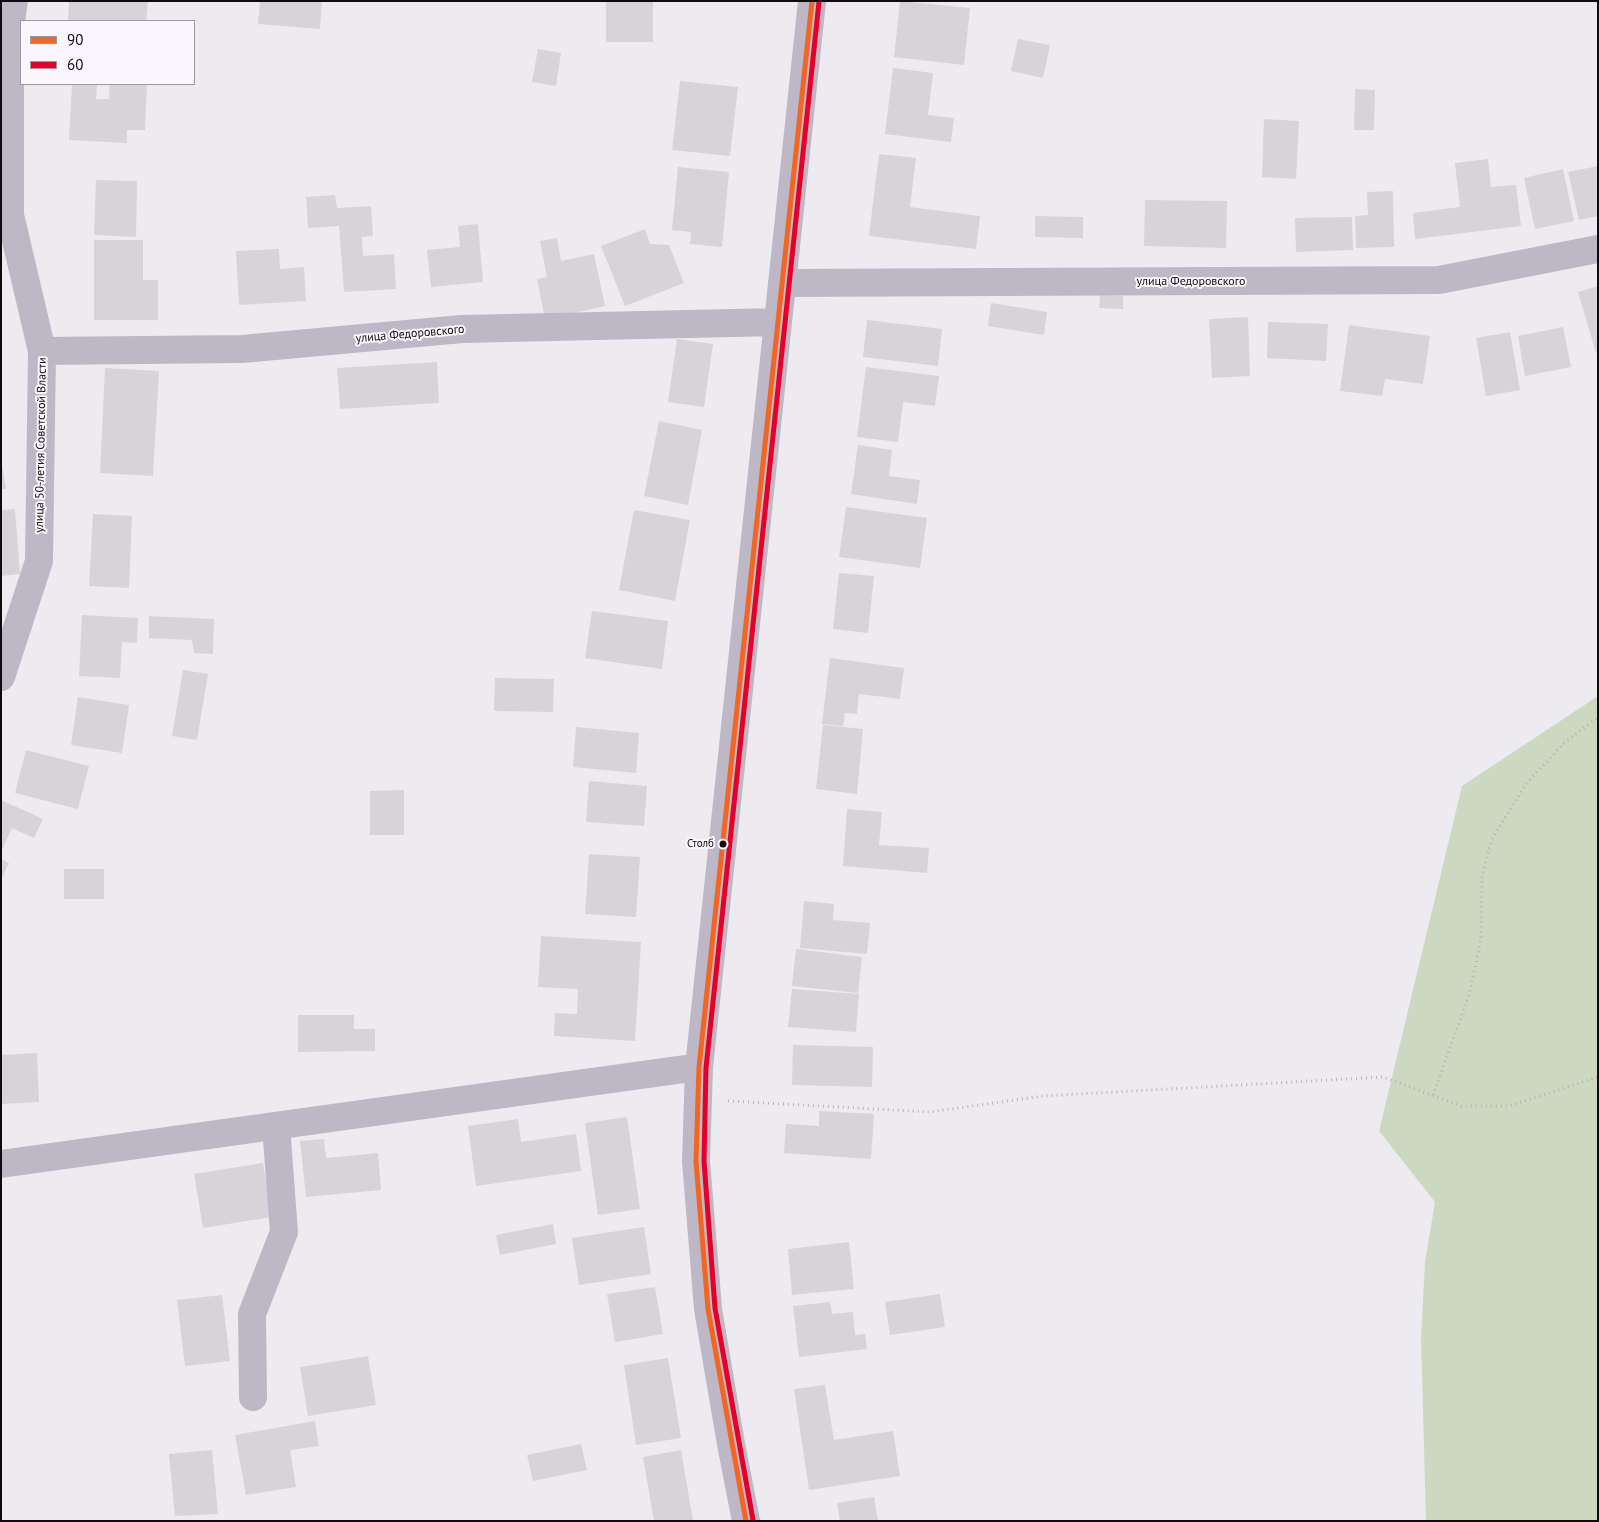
<!DOCTYPE html>
<html>
<head>
<meta charset="utf-8">
<style>
  body { margin:0 }
  #map { position:relative; width:1599px; height:1522px; overflow:hidden; background:#eeebf0; font-family:"PT Sans",sans-serif }
  canvas { display:block }
  .frame { position:absolute; inset:0; border:2px solid #0d0b0f; pointer-events:none }
  .legend { position:absolute; left:20px; top:20px; width:175px; height:65px; box-sizing:border-box; background:#fbf6fe; border:1px solid #9c989e; margin:0; padding:6px 9px; list-style:none; font-size:15px; color:#0d0b0f }
  .legend li { display:flex; align-items:center; gap:10px; height:25px }
  .legend b { width:25px; border:1px solid #9c989e }
</style>
</head>
<body>
<div id="map">
<canvas width="1599" height="1522"></canvas>
<div class="frame"></div>
<ul class="legend">
<li><b style="height:6px;background:#f26522"></b>90</li>
<li><b style="height:6px;background:#e4002b"></b>60</li>
</ul>
</div>
<script>
const context = document.querySelector('canvas').getContext('2d');
context.lineJoin = 'round';
function paint(path, color) { context.fillStyle = color; context.fill(path, 'evenodd'); }
const poly = rows => new Path2D(rows.map(r => 'M' + r).join(''));
function strokePath(path, color, width, dash) { context.strokeStyle = color; context.lineWidth = width; context.lineCap = dash ? 'butt' : 'round'; context.setLineDash(dash || []); context.stroke(path); }
function write(font, color, halo, rows, align = 'center') {
  context.font = font + ' "PT Sans",sans-serif'; context.lineWidth = 4; context.setLineDash([]); context.textBaseline = 'middle'; context.strokeStyle = halo; context.fillStyle = color; for (const [text, x, y, turn = 0] of rows) {
    context.save(); context.translate(x, y); context.rotate((+turn || 0) * Math.PI / 180); context.textAlign = isNaN(turn) ? turn : align; if (halo) context.strokeText(text, 0, 0); context.fillText(text, 0, 0); context.restore();
  }
}
paint(poly([
  [1598,696,1598,1521,1426,1521,1421,1337,1425,1262,1435,1202,1379,1131,1462,786]
]), '#ccd9c0');
paint(poly([
  [69,1,148,1,146,21,68,21],
  [260,1,322,1,320,29,258,24],
  [606,1,653,1,653,42,606,42],
  [900,1,970,8,964,65,894,57],
  [1018,39,1050,45,1043,78,1011,71],
  [538,49,561,53,556,86,532,82],
  [893,68,933,73,928,115,954,118,951,142,885,134],
  [680,81,738,87,730,156,672,150],
  [72,84,97,84,96,99,109,99,110,84,147,84,145,130,127,130,127,143,69,140],
  [1355,89,1375,90,1374,130,1354,130],
  [1264,119,1299,121,1296,179,1262,177],
  [879,154,916,158,910,207,980,216,976,249,869,236],
  [1488,159,1491,187,1516,185,1521,226,1415,239,1413,213,1460,207,1455,163],
  [1598,166,1598,216,1579,220,1568,172],
  [678,167,729,172,722,247,690,244,691,232,672,230],
  [1563,169,1574,221,1535,229,1524,178],
  [96,180,137,181,136,237,94,235],
  [1393,191,1394,247,1356,248,1355,216,1368,215,1367,192],
  [335,195,337,208,371,206,373,236,362,237,363,256,394,254,396,289,344,292,339,226,308,228,306,197],
  [1145,200,1227,201,1226,248,1144,246],
  [1035,216,1083,217,1083,238,1035,237],
  [1352,217,1353,250,1296,252,1295,218],
  [478,224,483,282,431,287,427,250,460,247,458,226],
  [645,229,650,244,669,245,684,283,625,306,601,246],
  [557,238,561,261,594,254,605,306,545,319,537,279,547,277,540,241],
  [94,240,143,240,143,280,158,280,158,320,94,320],
  [279,249,280,269,304,267,306,301,239,305,236,251],
  [1598,286,1598,353,1596,353,1578,292],
  [1100,295,1123,296,1123,309,1099,308],
  [991,303,1047,312,1044,335,988,326],
  [1248,317,1250,376,1212,378,1209,319],
  [867,320,942,329,938,366,863,357],
  [1268,322,1328,324,1326,361,1267,358],
  [1349,325,1430,336,1423,384,1385,379,1382,396,1340,391],
  [1563,327,1571,367,1525,376,1518,336],
  [1510,332,1520,390,1486,396,1476,338],
  [677,339,713,344,704,407,668,402],
  [437,362,439,403,340,409,337,368],
  [866,367,939,376,935,406,903,402,898,442,857,437],
  [105,368,159,371,153,476,100,473],
  [659,421,702,430,688,505,644,496],
  [858,445,892,450,889,476,920,480,917,504,851,494],
  [1,457,6,489,1,489],
  [846,507,927,518,920,568,839,557],
  [15,509,20,574,1,576,1,510],
  [634,510,690,520,675,601,619,590],
  [93,514,132,516,129,588,89,586],
  [839,573,874,576,868,633,833,629],
  [592,611,668,621,662,669,585,658],
  [82,615,138,618,137,643,122,642,120,678,79,676],
  [149,616,214,619,213,654,194,653,192,640,149,638],
  [830,658,904,668,900,699,859,694,857,714,845,713,843,726,822,724],
  [183,670,208,674,197,740,172,736],
  [495,678,554,679,553,712,494,711],
  [78,697,129,705,122,753,71,745],
  [823,725,863,729,857,794,816,789],
  [576,727,639,733,636,773,573,767],
  [26,750,89,766,78,809,15,793],
  [589,781,647,786,644,826,586,822],
  [404,790,404,835,370,835,370,791],
  [1,800,43,819,34,838,12,828,1,852],
  [847,809,882,812,879,845,929,848,927,873,843,866],
  [589,854,640,857,636,917,585,914],
  [1,859,9,863,1,880],
  [64,869,104,869,104,899,64,899],
  [804,901,834,904,833,920,870,923,867,954,800,948],
  [541,936,641,942,635,1041,554,1036,555,1013,577,1014,578,989,538,987],
  [796,949,862,957,858,993,792,986],
  [792,989,859,994,856,1032,788,1027],
  [298,1015,354,1015,354,1029,375,1029,375,1051,298,1052],
  [793,1045,873,1047,872,1087,792,1085],
  [37,1053,39,1102,1,1104,1,1055],
  [819,1111,874,1114,871,1159,784,1153,786,1124,819,1126],
  [627,1117,640,1209,598,1215,585,1123],
  [518,1119,521,1142,576,1134,581,1171,476,1186,468,1126],
  [324,1139,326,1158,378,1153,381,1190,306,1197,300,1141],
  [263,1163,272,1217,203,1228,194,1174],
  [553,1224,556,1244,500,1255,496,1235],
  [644,1227,651,1274,579,1285,572,1238],
  [849,1242,854,1289,792,1295,788,1249],
  [655,1287,663,1334,615,1342,607,1294],
  [940,1294,945,1327,890,1335,885,1302],
  [222,1295,230,1361,185,1366,177,1300],
  [830,1302,832,1314,853,1312,855,1335,865,1334,867,1349,799,1357,793,1306],
  [368,1356,376,1405,308,1416,300,1367],
  [668,1358,681,1438,636,1445,624,1365],
  [825,1385,834,1440,893,1431,900,1476,809,1490,794,1389],
  [315,1421,319,1446,290,1450,296,1487,246,1495,235,1435],
  [581,1444,587,1470,533,1481,527,1455],
  [212,1450,218,1514,175,1516,169,1454],
  [681,1450,693,1521,654,1521,643,1457],
  [874,1497,878,1521,840,1521,837,1503]
]), '#d6d4d8');
strokePath(poly([
  [1433,1095,1469,995,1481,939,1482,875,1492,839,1526,784,1564,743,1598,717],
  [728,1101,930,1112,1043,1096,1383,1077,1461,1106,1509,1106,1598,1077]
]), '#b6b1ba', 3, [1, 4]);
strokePath(poly([
  [782,283,1439,280,1598,249],
  [42,351,242,349,462,329,778,322],
  [1,677,39,561,42,351,10,215,10,28,14,1],
  [1,1164,699,1067],
  [253,1397,252,1314,284,1232,276,1126],
  [746,1521,731,1444,708,1309,696,1161,699,1067,812,1]
]), '#beb7c5', 28);
strokePath(poly([
  [746,1521,708,1309,696,1161,699,1067,812,1]
]), '#f26522', 5);
strokePath(poly([
  [753,1520,715,1308,704,1161,706,1068,819,2]
]), '#e4002b', 5);
for (const [x, y, r, color] of [
  [723,844,4.5,"#0d0b0f"]
]) { const dot = new Path2D(); dot.arc(x, y, r, 0, 2 * Math.PI); context.fillStyle = color; context.fill(dot); strokePath(dot, '#fbf6fe', 2); }
write('11px', '#0d0b0f', '#fbf6fe', [
  ["Столб",714,844]
], 'right');
write('12px', '#0d0b0f', '#fbf6fe', [
  ["улица Федоровского",1191,282],
  ["улица Федоровского",410,334,-5],
  ["улица 50-летия Советской Власти",41,445,-89]
]);
</script>
</body>
</html>
